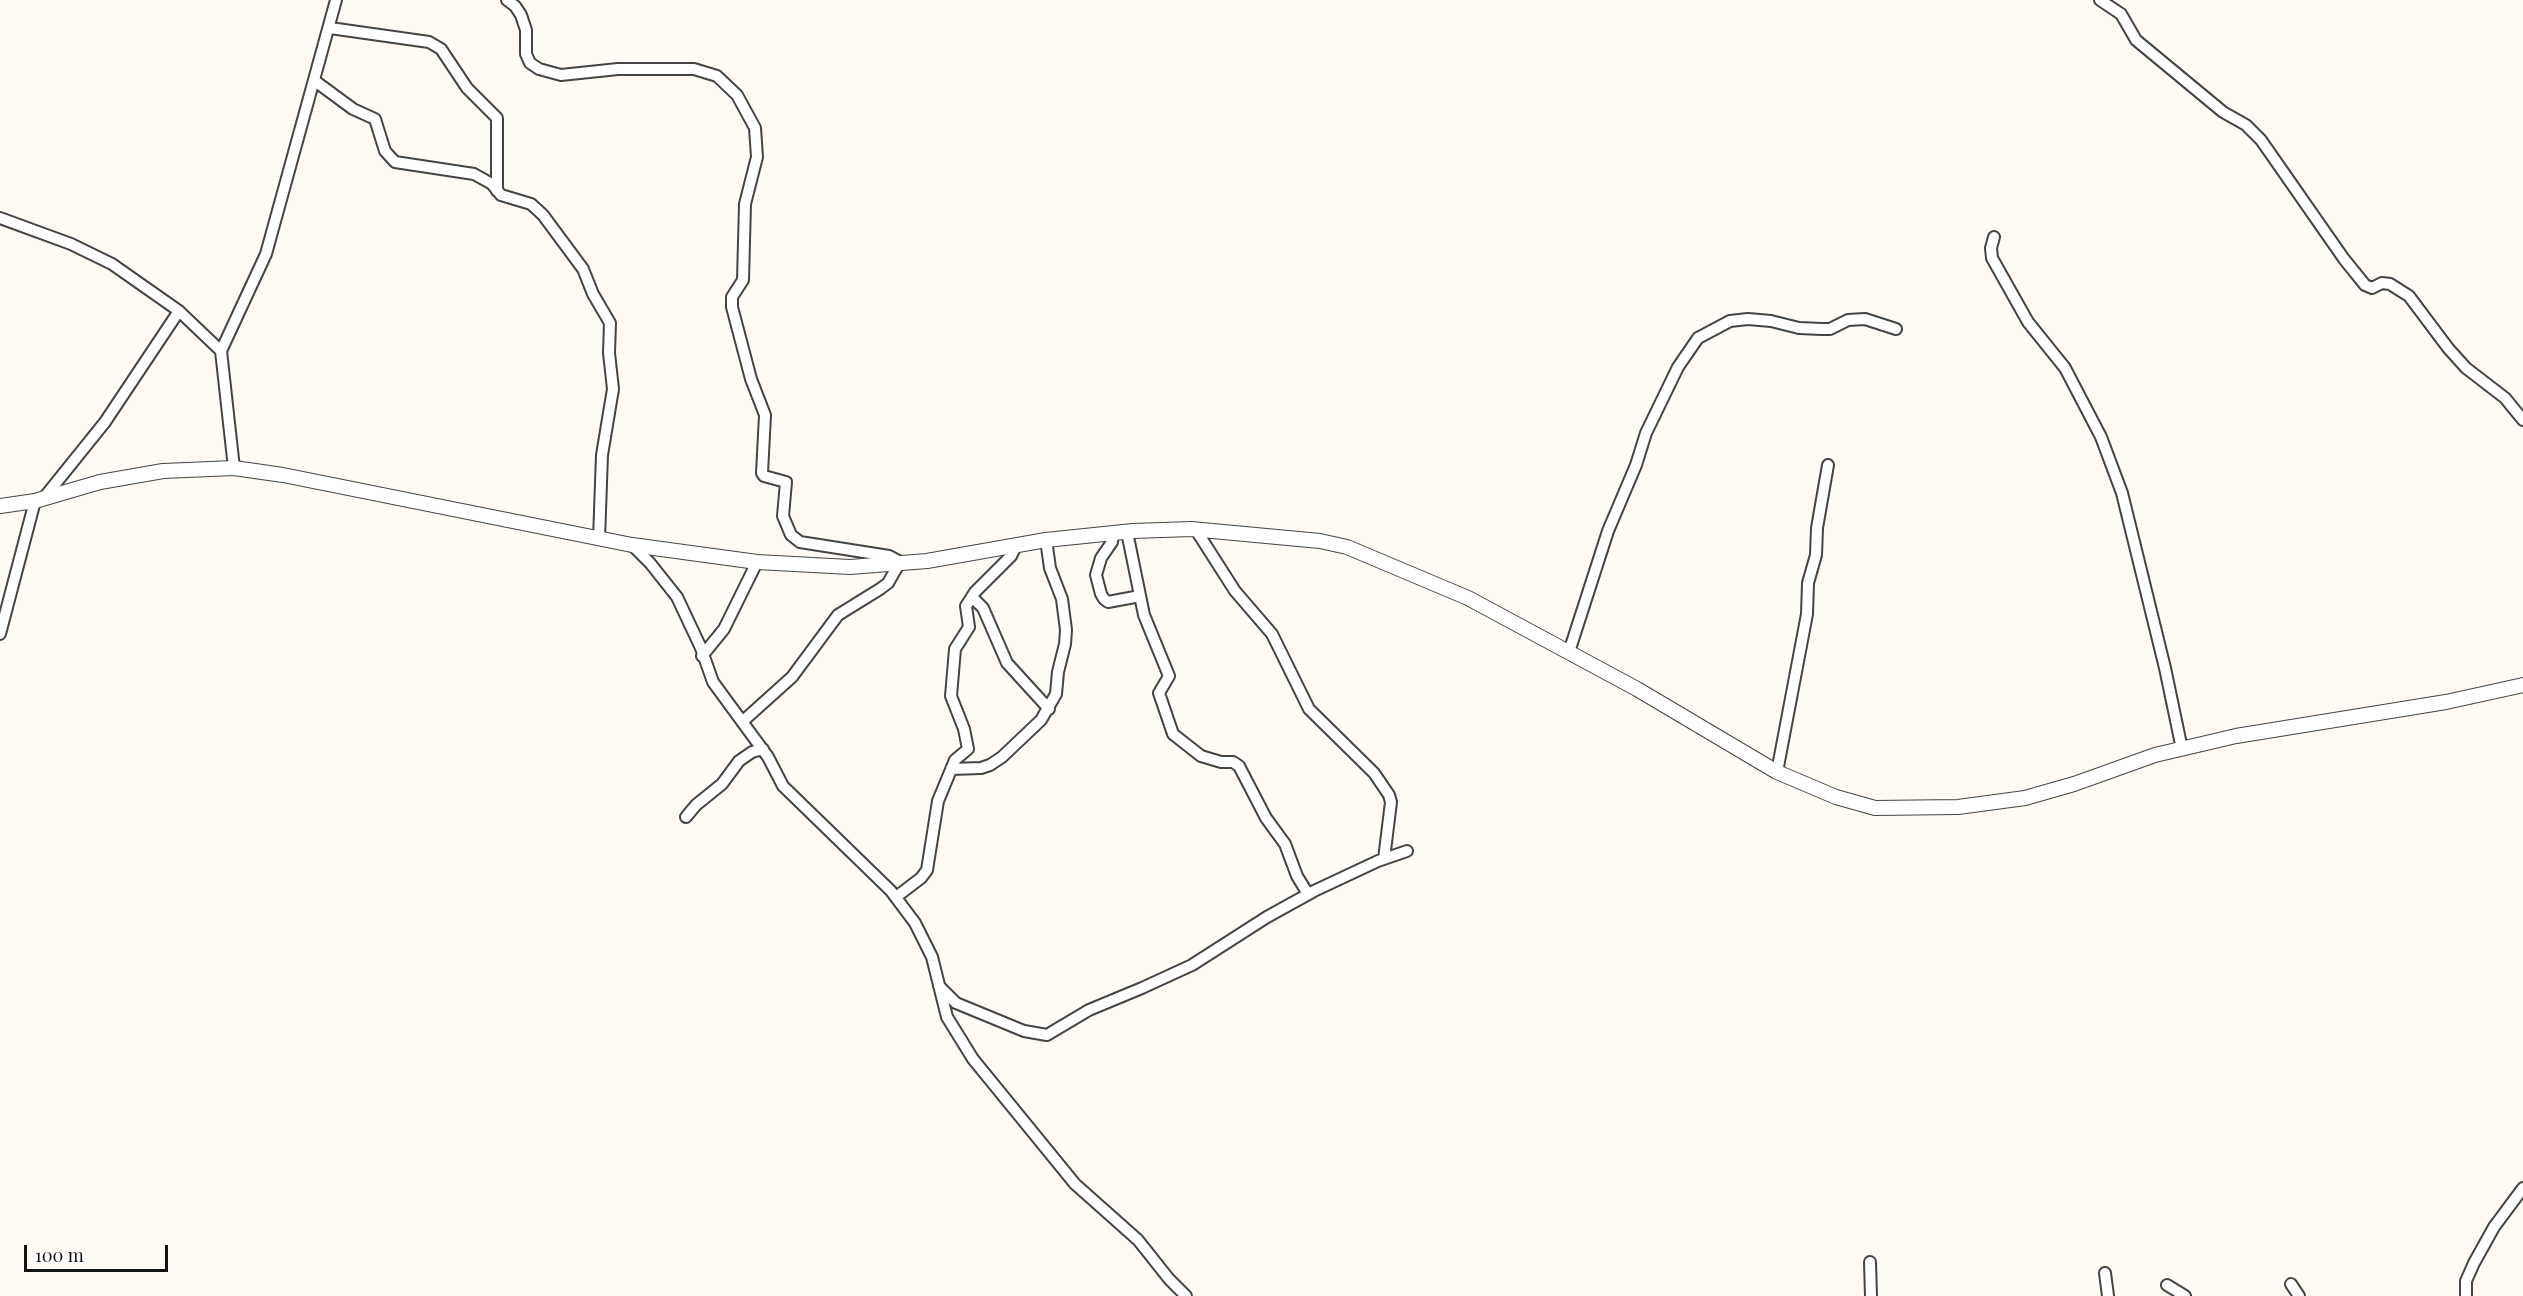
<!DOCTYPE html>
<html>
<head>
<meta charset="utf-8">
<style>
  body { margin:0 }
  #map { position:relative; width:2523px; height:1296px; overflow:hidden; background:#fffbf4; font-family:"Playfair Display",serif }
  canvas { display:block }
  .scale { position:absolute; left:24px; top:1245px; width:144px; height:27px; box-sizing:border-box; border:3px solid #111; border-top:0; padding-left:8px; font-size:18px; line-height:21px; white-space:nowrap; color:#111; -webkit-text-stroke:4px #fff; paint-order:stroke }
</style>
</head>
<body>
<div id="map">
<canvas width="2523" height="1296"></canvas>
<div class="scale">100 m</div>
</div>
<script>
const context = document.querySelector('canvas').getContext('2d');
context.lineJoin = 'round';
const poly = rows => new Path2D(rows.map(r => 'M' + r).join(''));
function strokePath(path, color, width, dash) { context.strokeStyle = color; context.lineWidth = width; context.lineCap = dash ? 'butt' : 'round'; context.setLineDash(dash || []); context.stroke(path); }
const minor = poly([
  [507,0,515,6,521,15,526,30,526,54,530,63,539,69,561,75,618,69,694,69,717,76,737,95,755,128,757,157,745,204,743,280,732,297,732,307,751,379,765,415,762,473,764,476,786,482,783,516,791,535,800,542,889,556,900,562,888,583,880,589,838,615,792,677,742,722],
  [2100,0,2121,14,2136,40,2223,112,2246,125,2261,140,2344,259,2365,285,2372,288,2382,283,2390,284,2409,296,2448,348,2466,368,2505,398,2523,420],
  [330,28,429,42,441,49,467,88,497,118,497,191],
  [315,81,353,109,375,119,385,151,395,162,474,174,492,184,501,195,531,204,543,215,583,269,593,294,610,323,609,353,613,389,602,455,599,539],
  [0,218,71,244,112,264,179,311,221,351],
  [1994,237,1991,248,1992,258,2028,322,2065,368,2101,437,2122,493,2165,668,2182,749],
  [234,468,221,351,266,254,336,0],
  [43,499,105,422,179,311],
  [1196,530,1235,591,1272,634,1309,709,1374,773,1389,795,1391,802,1384,859],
  [1127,532,1144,615,1169,676,1159,693,1173,734,1201,756,1221,762,1233,762,1239,766,1266,818,1285,844,1297,876,1308,894],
  [1113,533,1112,542,1101,558,1096,575,1101,594,1104,599,1108,602,1140,596],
  [632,545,650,563,677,597,701,648,713,682,768,757,783,786,891,891,915,923,932,957,947,1017,973,1059,1075,1184,1138,1240,1169,1279,1186,1296],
  [972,597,983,608,1007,663,1049,709],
  [0,634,35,501],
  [1569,652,1608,531,1636,465,1646,433,1678,367,1698,338,1730,321,1748,319,1771,321,1799,328,1822,329,1830,329,1848,320,1865,319,1896,329],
  [702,656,724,629,757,562],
  [951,769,981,768,990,765,1002,757,1041,720,1056,694,1058,672,1065,644,1066,630,1062,599,1050,568,1046,540],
  [1777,772,1807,614,1808,583,1816,555,1817,528,1828,465],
  [686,817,696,805,722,784,739,761,752,752,763,749],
  [896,897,921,878,927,870,938,801,955,760,968,749,964,729,951,696,955,649,969,627,966,606,975,592,1011,556,1016,546],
  [939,986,956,1003,1024,1031,1047,1035,1089,1010,1142,988,1192,965,1267,917,1314,891,1378,861,1407,851],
  [1870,1262,1871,1296],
  [2105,1273,2108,1296],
  [2291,1284,2299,1296],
  [2167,1285,2185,1296],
  [2466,1296,2466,1281,2474,1263,2494,1227,2523,1188]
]);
const tertiary = poly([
  [0,506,35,501,100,482,163,471,234,468,283,475,632,545,757,562,850,567,927,561,1046,540,1133,531,1191,529,1320,541,1347,547,1468,598,1637,689,1777,772,1836,797,1875,808,1958,807,2025,798,2074,784,2155,755,2236,736,2446,702,2523,685]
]);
strokePath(minor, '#444', 14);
strokePath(tertiary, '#444', 16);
strokePath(minor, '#fff', 10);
strokePath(tertiary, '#fff', 14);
</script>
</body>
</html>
